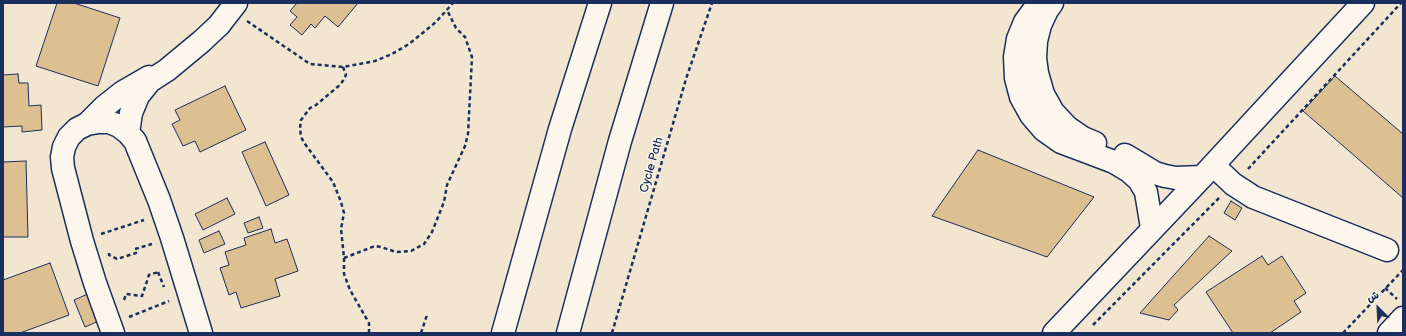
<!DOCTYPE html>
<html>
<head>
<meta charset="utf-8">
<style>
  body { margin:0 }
  #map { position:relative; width:1406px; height:336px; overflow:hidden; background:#f2e6d1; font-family:"Balsamiq Sans","Playpen Sans Arabic",sans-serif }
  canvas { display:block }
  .frame { position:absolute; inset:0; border:4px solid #1b2f5e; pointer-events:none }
  .north { position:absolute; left:1358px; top:288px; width:40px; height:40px; -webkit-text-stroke:3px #fbf7ec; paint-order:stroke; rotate:336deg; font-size:11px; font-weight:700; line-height:16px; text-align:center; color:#1b2f5e }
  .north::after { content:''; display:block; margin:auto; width:14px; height:18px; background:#1b2f5e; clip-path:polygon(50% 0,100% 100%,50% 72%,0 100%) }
</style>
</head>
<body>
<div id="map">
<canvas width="1406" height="336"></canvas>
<div class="frame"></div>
<div class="north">ش</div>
</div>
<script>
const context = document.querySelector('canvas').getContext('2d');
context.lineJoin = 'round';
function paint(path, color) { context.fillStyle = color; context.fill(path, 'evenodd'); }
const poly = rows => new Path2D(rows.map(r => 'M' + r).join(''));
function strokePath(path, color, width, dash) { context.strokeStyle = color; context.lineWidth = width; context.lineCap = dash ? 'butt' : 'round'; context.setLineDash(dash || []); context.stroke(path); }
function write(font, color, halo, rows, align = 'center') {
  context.font = font + ' "Balsamiq Sans",sans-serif'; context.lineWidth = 3; context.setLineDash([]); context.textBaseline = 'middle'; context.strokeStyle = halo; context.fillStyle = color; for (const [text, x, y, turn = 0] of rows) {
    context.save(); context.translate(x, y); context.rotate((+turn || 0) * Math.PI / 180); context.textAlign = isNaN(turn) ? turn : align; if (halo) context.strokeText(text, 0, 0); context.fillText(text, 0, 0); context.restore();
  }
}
const building = poly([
  [57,3,74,3,120,18,98,86,36,66,57,3],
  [297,3,358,3,338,27,325,16,315,28,311,24,302,35,290,25,297,17,290,11,297,3],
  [18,74,19,83,28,83,29,106,41,105,42,130,22,132,22,126,3,127,3,75,18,74],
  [1335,76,1403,134,1403,198,1303,111,1335,76],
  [225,86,246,130,200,152,195,141,183,146,172,124,180,120,175,110,225,86],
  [265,142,289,195,266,206,242,152,265,142],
  [978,150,1094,197,1047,257,932,216,978,150],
  [26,161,28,237,3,237,3,162,26,161],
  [227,198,235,214,203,230,195,214,227,198],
  [1231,201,1242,208,1235,220,1224,213,1231,201],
  [259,217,263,228,248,233,244,223,259,217],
  [271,229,275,243,287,239,298,271,275,279,280,296,241,308,236,292,229,295,220,268,229,265,225,252,246,245,244,238,271,229],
  [219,231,225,244,204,253,199,240,219,231],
  [1209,236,1232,251,1174,305,1178,310,1169,320,1140,313,1209,236],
  [1262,256,1268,265,1282,256,1306,293,1294,301,1301,312,1270,333,1233,333,1206,292,1262,256],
  [50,263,69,315,20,333,3,333,3,280,50,263],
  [90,293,101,320,85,327,74,300,90,293]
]);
paint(building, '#ddc091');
strokePath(building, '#1b2f5e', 1);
const minor = poly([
  [1039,3,1025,22,1018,39,1015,57,1016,78,1021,97,1031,115,1044,130,1061,142,1114,162,1129,171,1139,180,1146,192,1152,228],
  [1052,3,1047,10,1040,25,1036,41,1035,58,1037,73,1043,94,1053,112,1067,127,1083,138,1095,143],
  [87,124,104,107,123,92,149,77],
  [128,133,131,113,138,96,150,81,167,70,202,41,219,25,236,3],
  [1125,155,1155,173,1165,176,1176,178,1202,177],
  [1213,165,1233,184,1253,197,1387,250],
  [113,333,95,283,82,241,63,168,62,157,64,147,69,137,77,129,87,124,98,122,109,122,119,126,128,133,135,141,159,200,172,238,201,333],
  [1054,333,1202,177,1363,3],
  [1389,333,1403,318]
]);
const tertiary = poly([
  [503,333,560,129,600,3],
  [568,333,620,141,662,3]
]);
strokePath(minor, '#1b2f5e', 25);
strokePath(tertiary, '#1b2f5e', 25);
strokePath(poly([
  [247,21,310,64,343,67,375,61,392,54,409,44,436,22,453,3],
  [343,67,346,75,341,84,316,105,310,108,301,120,300,128,301,137,305,144,333,182,341,202,344,213,341,229,344,258,344,274,350,290,369,323,369,333],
  [1248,169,1401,3],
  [101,234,144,220],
  [109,253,109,255,117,259,136,253,135,249,152,244],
  [344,258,375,246,381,247,396,252,411,251,424,244,432,232,444,202,447,185,465,146,468,134,472,57,465,37,456,28,447,10],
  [158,272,164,287],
  [1385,288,1397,299],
  [124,300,126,294,142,296,149,275,158,272],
  [129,317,169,301],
  [1093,325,1219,198],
  [421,333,427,315],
  [612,333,686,79,712,3],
  [1343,333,1403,270]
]), '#1b2f5e', 2.5, [4, 3]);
strokePath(minor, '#fbf7ec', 22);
strokePath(tertiary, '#fbf7ec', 22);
write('12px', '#1b2f5e', '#fbf7ec', [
  ["Cycle Path",652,165,-74]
]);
</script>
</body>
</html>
